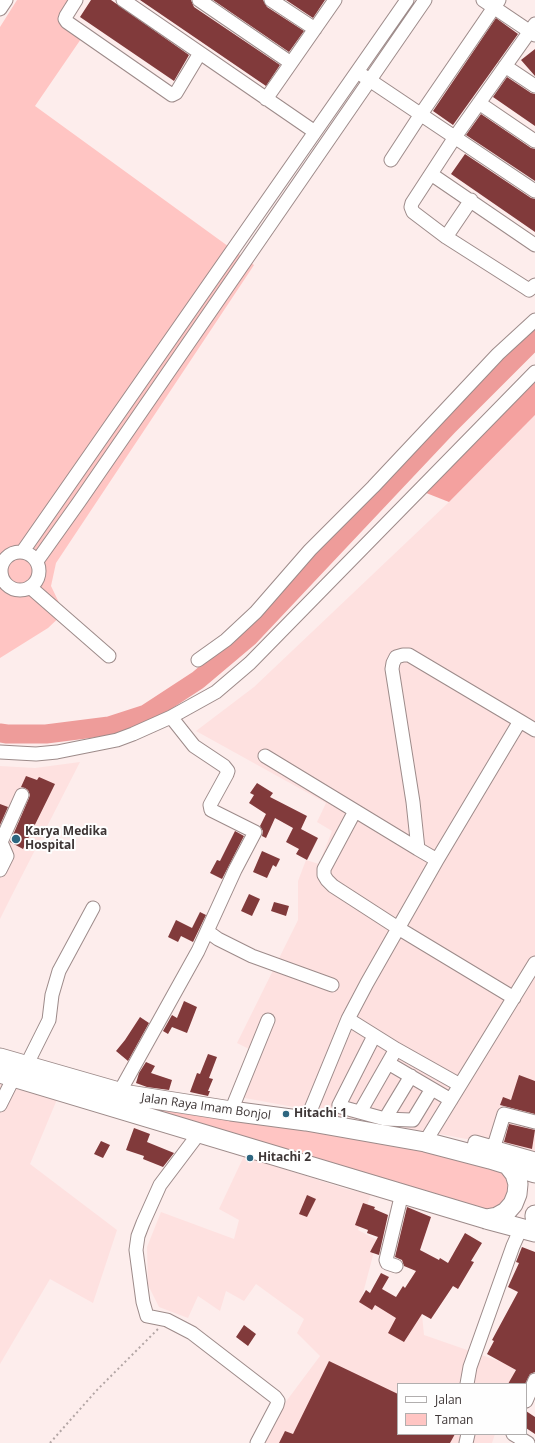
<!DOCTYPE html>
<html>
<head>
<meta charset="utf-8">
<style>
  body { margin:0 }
  #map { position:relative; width:535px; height:1443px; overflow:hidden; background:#fdedec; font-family:"Open Sans",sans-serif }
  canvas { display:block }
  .legend { position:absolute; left:397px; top:1383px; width:130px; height:52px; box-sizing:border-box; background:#fefefe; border:1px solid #b1aeae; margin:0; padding:5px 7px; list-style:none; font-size:12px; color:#3d3535 }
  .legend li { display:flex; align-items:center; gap:8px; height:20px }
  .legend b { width:20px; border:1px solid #b1aeae }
</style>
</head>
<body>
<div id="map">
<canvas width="535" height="1443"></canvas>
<ul class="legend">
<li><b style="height:5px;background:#fff"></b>Jalan</li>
<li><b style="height:11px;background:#ffc5c3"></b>Taman</li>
</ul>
</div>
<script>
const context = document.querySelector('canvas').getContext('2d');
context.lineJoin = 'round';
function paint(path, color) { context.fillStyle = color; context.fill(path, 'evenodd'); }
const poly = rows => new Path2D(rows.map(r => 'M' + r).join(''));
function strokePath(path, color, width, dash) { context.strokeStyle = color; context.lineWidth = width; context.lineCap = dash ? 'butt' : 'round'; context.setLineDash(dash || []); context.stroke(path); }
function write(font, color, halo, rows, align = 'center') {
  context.font = font + ' "Open Sans",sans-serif'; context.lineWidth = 4; context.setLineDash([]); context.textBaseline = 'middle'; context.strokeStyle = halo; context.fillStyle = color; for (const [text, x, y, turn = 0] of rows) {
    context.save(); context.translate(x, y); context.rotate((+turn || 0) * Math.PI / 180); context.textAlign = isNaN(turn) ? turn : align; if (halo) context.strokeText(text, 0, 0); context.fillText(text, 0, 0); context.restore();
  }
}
paint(poly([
  [535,415,535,1153,526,1150,234,1096,253,1051,237,1043,298,920,298,881,306,860,319,864,332,831,317,822,326,803,196,731,254,687,449,502],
  [80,762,12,895,0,919,0,766,35,768],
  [0,1079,58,1097,30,1164,117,1230,93,1303,50,1279,0,1364],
  [244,1156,346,1189,371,1194,358,1230,377,1240,361,1301,422,1315,424,1335,516,1367,511,1384,398,1384,398,1434,495,1434,492,1443,255,1443,320,1356,297,1333,304,1319,256,1284,244,1301,226,1291,220,1311,198,1296,188,1318,159,1307,148,1285,147,1247,161,1212,234,1239,239,1220,219,1209]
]), '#fee1e0');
paint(poly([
  [17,0,74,0,60,20,83,36,35,106,254,265,56,563,51,586,64,613,48,628,0,658,0,27],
  [0,1058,26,1066,490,1159,518,1184,497,1217,402,1193]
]), '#ffc5c3');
paint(poly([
  [535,371,535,415,449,502,416,489]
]), '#f4a19f');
strokePath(poly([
  [0,733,7,734,46,734,109,726,146,714,198,680,249,637,449,425,535,339]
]), '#ee9c9a', 19);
paint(poly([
  [91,0,111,0,189,55,174,81,80,17],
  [140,0,191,0,194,7,280,65,266,86],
  [213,0,263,0,267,7,304,31,289,52],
  [286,0,325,0,313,18],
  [496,18,518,34,453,125,433,111],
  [535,49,535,76,521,60],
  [507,77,531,93,535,94,535,126,493,97],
  [481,114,531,148,535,149,535,181,466,135],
  [465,154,531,198,535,199,535,232,451,174],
  [26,776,37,780,39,777,55,784,23,849,10,842,29,798,30,795,28,790,25,788,21,787],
  [257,783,273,793,270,797,307,816,301,829,318,838,307,860,296,854,299,849,286,842,293,828,275,818,266,838,262,836,263,831,260,826,266,814,249,803,254,795,250,793],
  [0,804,8,807,0,825],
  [235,831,244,836,222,879,210,873,217,860,220,861],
  [262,851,280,859,276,867,273,865,267,878,253,872],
  [249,894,260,899,252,916,241,911],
  [274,902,289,906,286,916,271,911],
  [200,912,206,915,193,942,181,936,178,942,168,937,176,920,192,928],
  [184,1001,197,1007,187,1033,172,1027,168,1034,163,1031,172,1015,177,1018],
  [140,1017,149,1023,128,1061,116,1051,125,1040],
  [208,1054,217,1057,209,1078,213,1079,208,1091,210,1091,208,1096,190,1092,197,1073,200,1074],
  [146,1062,155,1066,151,1073,172,1080,169,1090,147,1087,136,1083,139,1073],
  [519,1075,535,1081,535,1114,500,1105,503,1097,511,1100],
  [509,1124,535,1130,532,1149,504,1142],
  [134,1128,150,1134,147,1142,174,1153,163,1167,143,1159,144,1156,126,1150],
  [101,1141,110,1145,103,1158,94,1154],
  [307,1195,316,1199,307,1217,299,1214],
  [363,1203,375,1207,374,1209,388,1215,379,1255,370,1252,378,1237,367,1233,368,1230,355,1225],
  [407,1207,431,1217,420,1250,439,1260,440,1258,448,1263,465,1233,482,1243,471,1261,474,1262,458,1289,453,1286,431,1319,422,1314,404,1342,388,1333,396,1318,375,1305,372,1310,359,1302,366,1290,370,1293,381,1273,389,1277,382,1289,396,1297,403,1286,405,1288,416,1271,404,1266,402,1260,395,1257],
  [522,1247,535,1252,535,1372,530,1374,525,1384,508,1384,516,1370,487,1354,494,1341,492,1340,518,1292,508,1287,519,1263,516,1262],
  [244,1325,256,1334,248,1346,236,1337],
  [329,1361,398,1394,398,1434,455,1434,450,1443,279,1443,285,1431,293,1434],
  [526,1411,535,1417,535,1434,526,1428]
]), '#813a3b');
const minor = poly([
  [76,0,66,16,65,19,67,22,172,95,176,93,200,53],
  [123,0,315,132],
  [199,0,291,63],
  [271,0,315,29],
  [483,0,535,35],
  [0,9,6,0],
  [535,24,455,137,412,203,411,207,413,212,446,237,526,288,529,290,535,285],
  [505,66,535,86],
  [362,75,535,191],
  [266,99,335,0],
  [479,103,535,141],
  [391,160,421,114,499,0],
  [431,174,535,245],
  [446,237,471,200],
  [23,551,407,0],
  '1 571a19 19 0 1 1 38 0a19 19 0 1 1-38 0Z',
  [37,561,79,502,425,0],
  [30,587,109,656],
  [198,660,226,640,256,612,310,550,373,487,498,354,535,320],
  [0,752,36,754,57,752,117,740,133,734,171,717,216,692,250,663,535,372],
  [265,756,418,849],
  [355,811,324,869,324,875,327,880,333,886,398,928,514,998],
  [437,860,418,849,413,802,392,669,393,663,396,657,403,655,409,655,520,721],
  [0,870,7,856,1,842,22,795],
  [207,931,218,939,252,956,332,985],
  [348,1019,396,1049,388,1063,451,1100],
  [374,1036,339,1105,341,1107,385,1119,411,1120,413,1120,430,1092,430,1089],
  [396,1049,460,1085],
  [26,1066,49,1020,52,995,59,971,93,908],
  [119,1093,198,951,235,870,255,832,211,810,210,805,227,774,228,771,224,766,194,746,171,717],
  [0,1105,14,1077],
  [231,1111,268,1020],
  [360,1112,388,1063],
  [385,1119,411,1076],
  [306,1121,348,1019,367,983,437,860,520,721,535,730],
  [200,1132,160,1185,143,1223,138,1236,136,1250,143,1302,147,1316,167,1320,192,1333,275,1397,278,1401,277,1405,257,1443],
  [425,1142,535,963],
  [472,1154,475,1142,535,1159],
  [490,1159,504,1114,535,1122],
  [396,1266,387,1263,386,1260,402,1193],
  [467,1384,470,1367,513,1246,521,1228],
  [526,1401,535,1380],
  [513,1434,528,1443],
  [466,1443,468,1434]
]);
const highway = poly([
  [0,1058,129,1095,231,1111,306,1121,425,1142,490,1159,535,1173],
  [0,1073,486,1219,535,1232],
  [535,1215,535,1217],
  [486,1219,497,1217,506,1212,513,1204,517,1194,518,1184,515,1174,508,1165]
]);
strokePath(minor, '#9d8b8a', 15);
strokePath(highway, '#9d8b8a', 21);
strokePath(poly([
  [50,1443,96,1391,158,1329]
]), '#b3a6a5', 2, [2, 3]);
strokePath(minor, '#fff', 13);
strokePath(highway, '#fff', 19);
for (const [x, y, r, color] of [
  [16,839,5,"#2d6680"],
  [286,1114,4,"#2d6680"],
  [250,1158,4,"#2d6680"]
]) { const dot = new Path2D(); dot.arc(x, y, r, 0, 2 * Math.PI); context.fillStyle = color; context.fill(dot); strokePath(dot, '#fefefe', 1.5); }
write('bold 12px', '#3d3535', '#fefefe', [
  ["Karya Medika",25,832],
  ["Hospital",25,846],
  ["Hitachi 1",294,1114],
  ["Hitachi 2",258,1158]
], 'left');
write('12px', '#3d3535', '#fefefe', [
  ["Jalan Raya Imam Bonjol",206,1107,8]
]);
</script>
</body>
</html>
